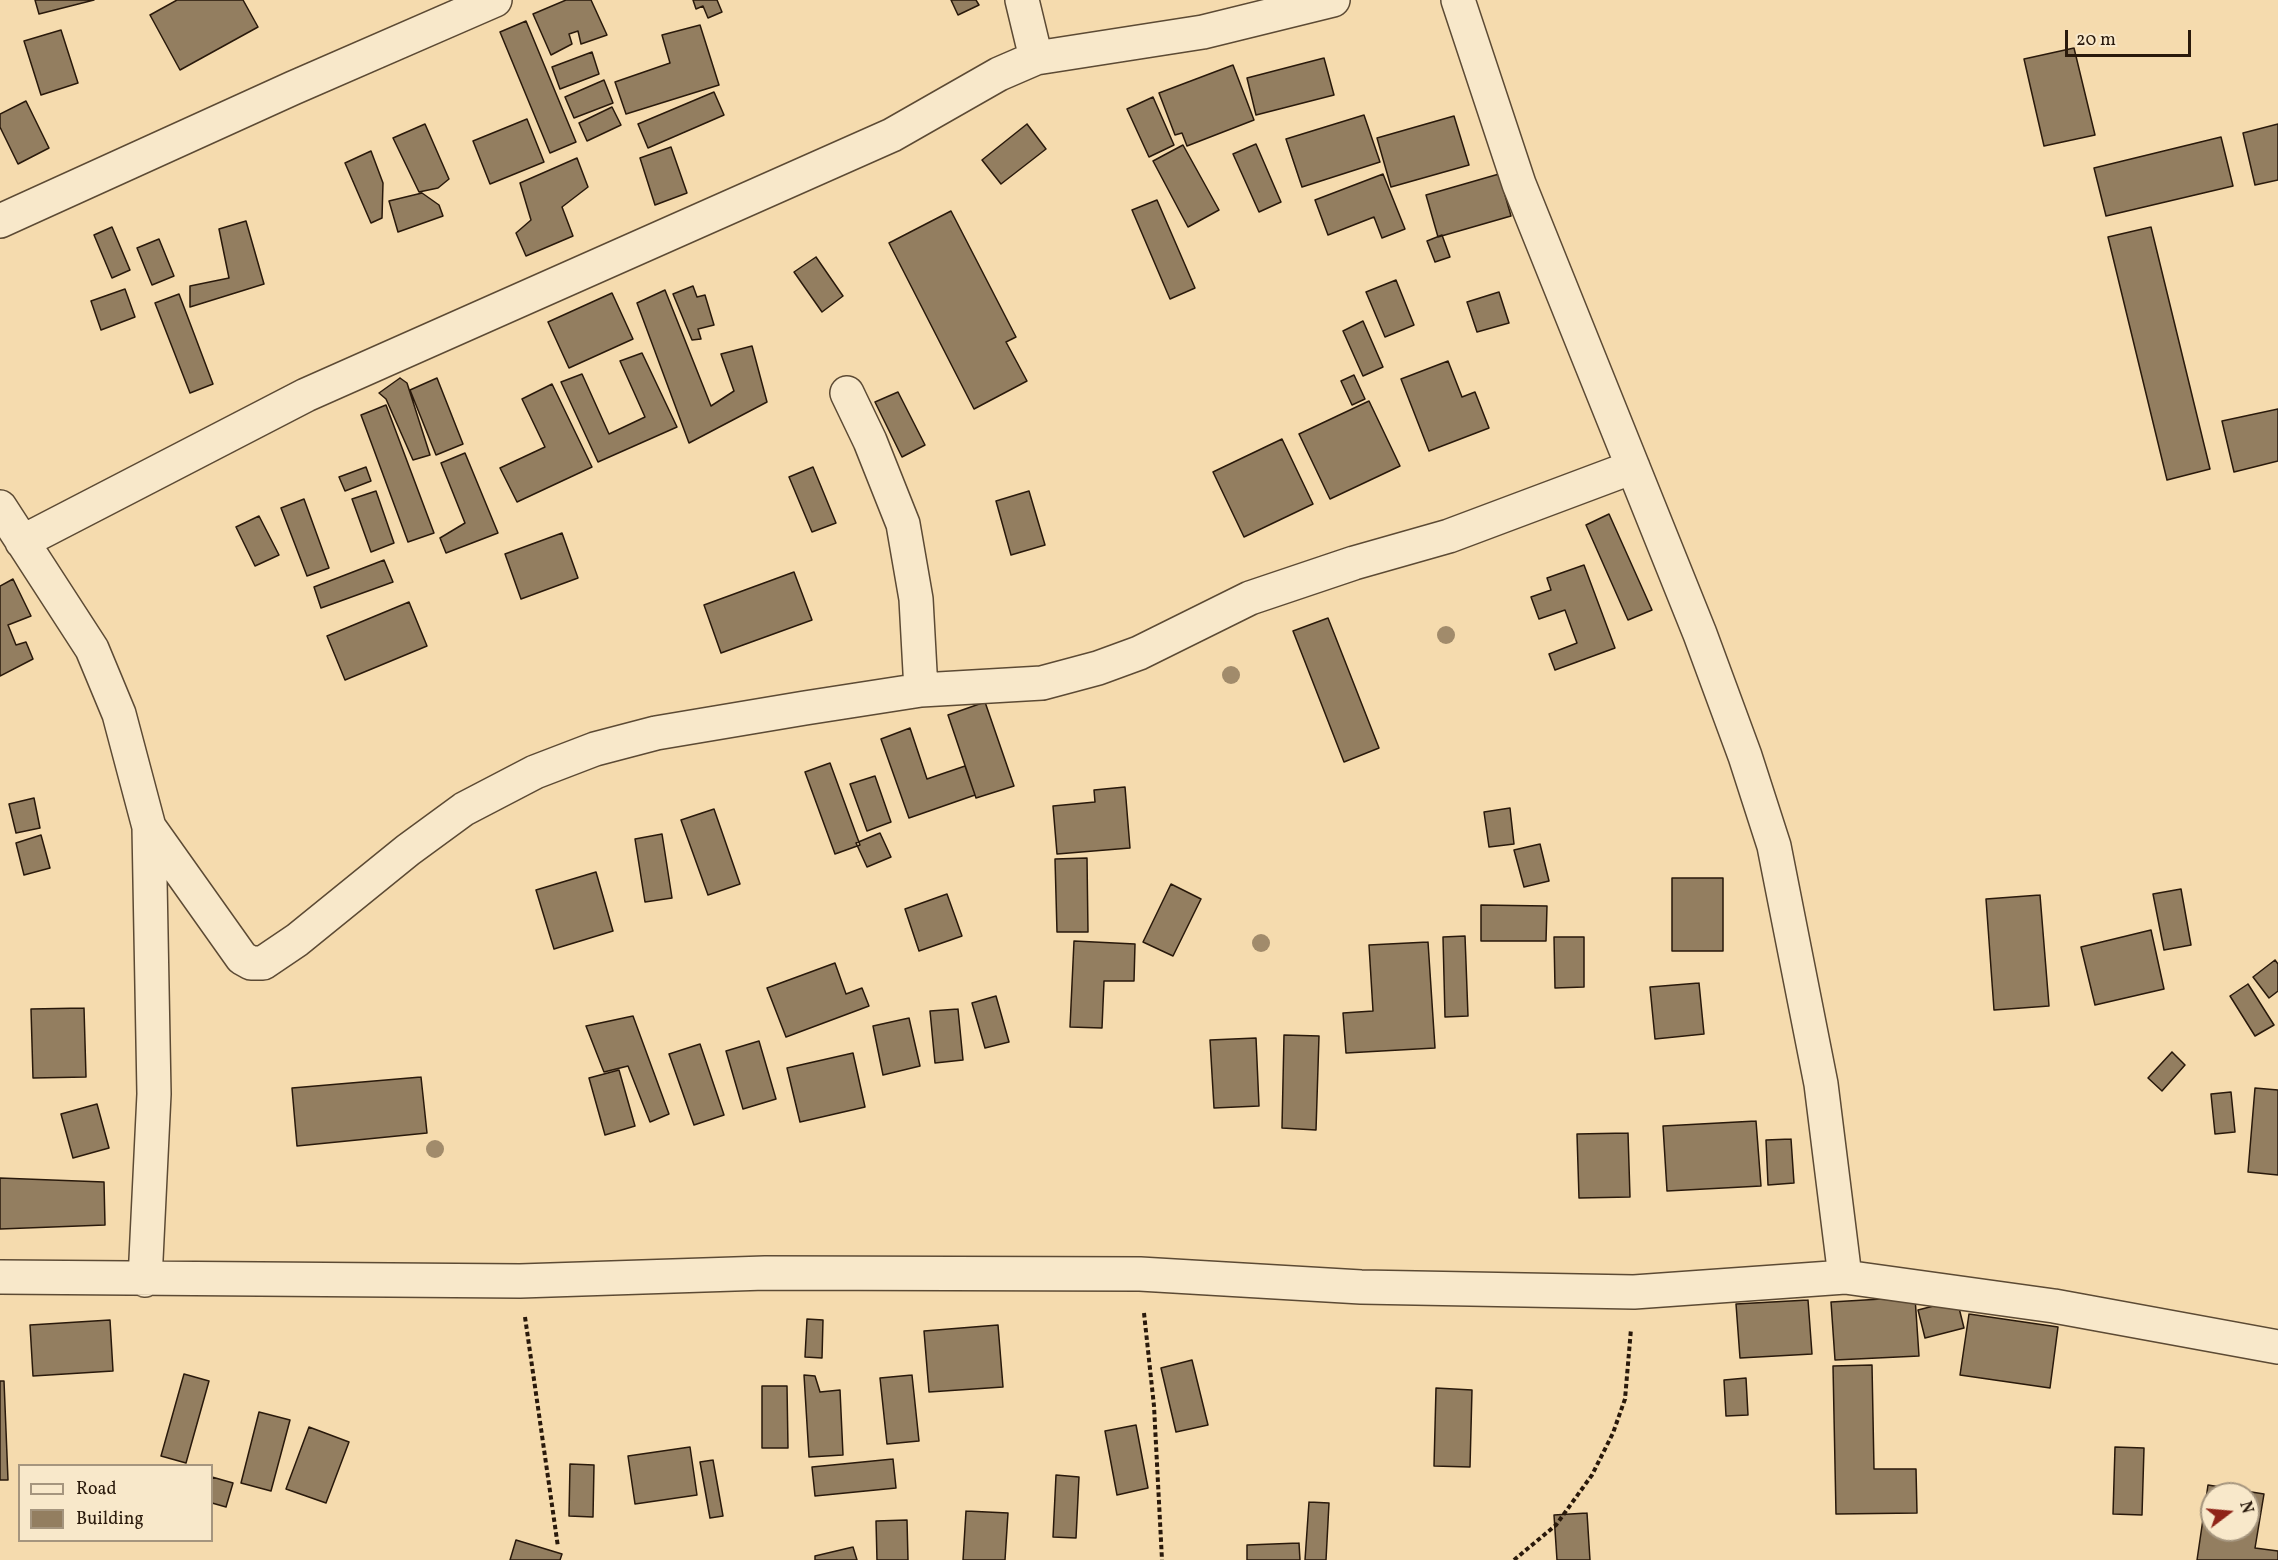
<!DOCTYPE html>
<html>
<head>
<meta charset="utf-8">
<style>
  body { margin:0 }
  #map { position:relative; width:2278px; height:1560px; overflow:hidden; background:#f5dbae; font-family:Vollkorn,serif }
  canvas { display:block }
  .legend { position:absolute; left:18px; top:1464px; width:195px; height:78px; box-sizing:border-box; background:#f8e8ca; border:2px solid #a5957e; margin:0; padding:8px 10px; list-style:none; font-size:18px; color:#29190b }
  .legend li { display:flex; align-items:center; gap:12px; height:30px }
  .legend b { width:30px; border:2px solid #a5957e }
  .north { position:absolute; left:2200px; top:1482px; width:60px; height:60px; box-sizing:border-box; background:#f8e8ca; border:2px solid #a5957e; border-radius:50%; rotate:74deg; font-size:16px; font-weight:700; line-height:24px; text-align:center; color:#29190b }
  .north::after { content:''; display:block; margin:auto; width:21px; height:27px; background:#8f2418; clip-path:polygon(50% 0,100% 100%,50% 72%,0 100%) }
  .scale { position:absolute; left:2065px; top:30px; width:126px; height:27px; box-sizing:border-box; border:3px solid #29190b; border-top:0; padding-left:8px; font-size:18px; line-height:21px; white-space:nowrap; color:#29190b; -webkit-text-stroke:4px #f8e8ca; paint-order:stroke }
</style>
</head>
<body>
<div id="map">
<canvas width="2278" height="1560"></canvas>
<ul class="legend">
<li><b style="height:8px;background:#f8e8ca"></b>Road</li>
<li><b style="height:16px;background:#937e60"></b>Building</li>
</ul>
<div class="north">N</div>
<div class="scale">20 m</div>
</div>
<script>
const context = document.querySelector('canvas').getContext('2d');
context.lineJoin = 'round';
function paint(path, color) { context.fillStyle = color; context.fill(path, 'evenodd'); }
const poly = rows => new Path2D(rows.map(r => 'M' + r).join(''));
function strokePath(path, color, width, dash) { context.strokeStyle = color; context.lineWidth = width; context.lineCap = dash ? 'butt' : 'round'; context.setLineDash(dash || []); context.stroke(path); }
const building = poly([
  [35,0,94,0,39,14,35,0],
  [177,0,243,0,258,27,180,70,150,15,177,0],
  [566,0,591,0,607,35,581,44,578,31,569,34,572,44,551,55,533,14,566,0],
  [693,0,717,0,722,12,708,18,703,6,696,9,693,0],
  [951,0,976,0,979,5,958,15,951,0],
  [526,21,576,142,550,153,500,32,526,21],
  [700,25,719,85,626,114,615,82,670,63,662,35,700,25],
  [61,30,78,83,41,95,24,41,61,30],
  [2074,48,2095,135,2044,146,2024,59,2074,48],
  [592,52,599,74,560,89,552,67,592,52],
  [1324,58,1334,95,1256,115,1247,78,1324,58],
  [1233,65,1254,120,1187,146,1182,133,1175,135,1159,93,1233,65],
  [604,80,613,103,574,118,565,97,604,80],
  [714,92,724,115,648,148,638,124,714,92],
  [1153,97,1174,145,1149,157,1127,109,1153,97],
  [26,101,49,148,18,164,0,127,0,114,26,101],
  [612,107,621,125,587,141,579,123,612,107],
  [1364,115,1380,162,1302,187,1286,139,1364,115],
  [1454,116,1469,165,1391,187,1377,138,1454,116],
  [527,119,544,162,490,184,473,141,527,119],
  [425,124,449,179,438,188,419,192,393,138,425,124],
  [1027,124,1046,149,1001,184,982,160,1027,124],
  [2278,124,2278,180,2255,185,2243,133,2278,124],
  [2221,137,2233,186,2106,216,2094,168,2221,137],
  [1256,144,1281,202,1259,212,1233,154,1256,144],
  [1183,145,1219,210,1188,227,1153,161,1183,145],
  [671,147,687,193,655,205,640,158,671,147],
  [371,151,383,183,382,218,371,223,345,163,371,151],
  [577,158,588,187,562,207,573,236,526,256,516,233,531,220,520,183,577,158],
  [1383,174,1405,229,1382,238,1374,217,1328,235,1315,200,1383,174],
  [1499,174,1511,216,1438,237,1426,195,1499,174],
  [422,193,439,205,443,216,398,232,389,201,422,193],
  [1157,200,1195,288,1170,299,1132,210,1157,200],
  [951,211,1016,337,1006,342,1027,381,974,409,889,243,951,211],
  [246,221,264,284,190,307,190,286,229,278,219,229,246,221],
  [112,227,130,270,112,278,94,235,112,227],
  [2151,227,2210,469,2167,480,2108,237,2151,227],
  [1442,235,1450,257,1435,262,1427,241,1442,235],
  [159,239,174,276,152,285,137,248,159,239],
  [816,257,843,296,822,312,794,272,816,257],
  [1396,280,1414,325,1385,337,1366,292,1396,280],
  [693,286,697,297,705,295,714,325,698,329,701,339,692,340,673,294,693,286],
  [125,289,135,317,101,330,91,301,125,289],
  [665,290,711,406,734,391,721,354,752,346,767,402,689,443,637,303,665,290],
  [1499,292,1509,323,1477,332,1467,302,1499,292],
  [612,293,633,339,569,368,548,322,612,293],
  [179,294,213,384,190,393,155,303,179,294],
  [1363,321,1383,367,1363,376,1343,331,1363,321],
  [642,353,677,427,598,462,561,382,582,374,609,434,645,417,620,361,642,353],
  [1448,361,1462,397,1475,392,1489,428,1429,451,1401,379,1448,361],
  [1354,375,1365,399,1352,405,1341,381,1354,375],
  [400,378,407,383,430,455,413,460,386,399,379,393,400,378],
  [437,378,463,444,436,455,410,390,437,378],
  [552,384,592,467,517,502,500,468,545,447,522,399,552,384],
  [898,392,925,445,902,457,875,402,898,392],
  [1369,401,1400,466,1330,499,1299,434,1369,401],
  [386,405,434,533,408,542,361,415,386,405],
  [2278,409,2278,461,2234,472,2222,421,2278,409],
  [1282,439,1313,504,1244,537,1213,472,1282,439],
  [465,453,498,533,446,553,440,538,465,523,441,463,465,453],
  [366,467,371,481,345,491,339,477,366,467],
  [813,467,836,523,812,532,789,477,813,467],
  [376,491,394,543,371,552,352,499,376,491],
  [1029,491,1045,545,1011,555,996,501,1029,491],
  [304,499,329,568,307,576,281,508,304,499],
  [1609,514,1652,610,1628,620,1586,525,1609,514],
  [259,516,279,555,255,566,236,527,259,516],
  [562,533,578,578,521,599,505,554,562,533],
  [384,560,393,582,321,608,314,587,384,560],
  [1584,565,1615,648,1555,670,1549,654,1577,643,1565,610,1539,619,1531,597,1551,590,1547,578,1584,565],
  [794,572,812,620,721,653,704,605,794,572],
  [13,579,31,616,8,625,16,645,26,642,33,659,0,676,0,586,13,579],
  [409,602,427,646,345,680,327,636,409,602],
  [1328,618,1379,748,1344,762,1293,631,1328,618],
  [985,702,1014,786,976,798,948,715,985,702],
  [910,728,927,779,965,766,975,795,909,818,881,739,910,728],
  [830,763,860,845,835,854,805,772,830,763],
  [875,776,891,822,867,831,850,784,875,776],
  [1125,787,1130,848,1057,854,1053,806,1095,802,1094,790,1125,787],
  [34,798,40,828,16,833,9,804,34,798],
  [1510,808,1514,844,1489,847,1484,812,1510,808],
  [714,809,740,884,708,895,681,820,714,809],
  [880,833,891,857,867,867,856,843,880,833],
  [662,834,672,898,645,902,635,839,662,834],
  [41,835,50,868,24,875,16,843,41,835],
  [1540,844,1549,881,1524,887,1514,850,1540,844],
  [1087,858,1088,932,1057,932,1055,859,1087,858],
  [596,872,613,931,554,949,536,890,596,872],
  [1672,878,1723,878,1723,951,1672,951,1672,878],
  [1171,884,1201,899,1173,956,1143,942,1171,884],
  [2181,889,2191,945,2164,950,2153,894,2181,889],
  [947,894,962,936,919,951,905,909,947,894],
  [2040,895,2049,1006,1994,1010,1986,899,2040,895],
  [1481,905,1547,906,1546,941,1481,941,1481,905],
  [2151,930,2164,989,2095,1005,2081,947,2151,930],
  [1465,936,1468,1016,1445,1017,1443,937,1465,936],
  [1554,937,1584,937,1584,987,1555,988,1554,937],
  [1074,941,1135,944,1134,981,1104,981,1102,1028,1070,1027,1074,941],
  [1428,942,1435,1048,1346,1053,1343,1013,1373,1011,1369,945,1428,942],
  [2275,960,2278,964,2278,991,2269,998,2253,977,2275,960],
  [835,963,846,994,862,988,869,1006,786,1037,767,988,835,963],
  [1699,983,1704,1034,1655,1039,1650,987,1699,983],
  [2248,984,2274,1025,2255,1036,2230,996,2248,984],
  [996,996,1009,1042,985,1048,972,1003,996,996],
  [84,1008,86,1077,33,1078,31,1009,84,1008],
  [958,1009,963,1060,935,1063,930,1011,958,1009],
  [633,1016,669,1114,650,1122,628,1066,604,1072,586,1026,633,1016],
  [909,1018,920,1066,883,1075,873,1026,909,1018],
  [1284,1035,1319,1036,1316,1130,1282,1128,1284,1035],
  [1256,1038,1259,1106,1214,1108,1210,1040,1256,1038],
  [759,1041,776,1099,743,1109,726,1051,759,1041],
  [700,1044,724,1115,694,1125,669,1054,700,1044],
  [2172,1052,2185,1065,2162,1091,2148,1078,2172,1052],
  [853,1053,865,1107,800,1122,787,1068,853,1053],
  [619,1070,635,1126,605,1135,589,1078,619,1070],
  [421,1077,427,1133,297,1146,292,1088,421,1077],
  [2255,1088,2278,1090,2278,1175,2248,1172,2255,1088],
  [2231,1092,2235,1132,2215,1134,2211,1094,2231,1092],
  [97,1104,109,1148,73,1158,61,1114,97,1104],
  [1756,1121,1761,1186,1667,1191,1663,1126,1756,1121],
  [1628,1133,1630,1197,1579,1198,1577,1134,1628,1133],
  [1791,1139,1794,1183,1768,1185,1766,1140,1791,1139],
  [0,1178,104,1182,105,1225,0,1229,0,1178],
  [1915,1297,1919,1356,1835,1360,1831,1302,1915,1297],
  [1808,1300,1812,1354,1740,1358,1736,1304,1808,1300],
  [1957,1300,1964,1328,1925,1338,1918,1310,1957,1300],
  [1969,1314,2058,1327,2050,1388,1960,1375,1969,1314],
  [807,1319,823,1320,822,1358,805,1357,807,1319],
  [110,1320,113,1371,33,1376,30,1325,110,1320],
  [998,1325,1003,1387,929,1392,924,1331,998,1325],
  [1192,1360,1208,1425,1176,1432,1161,1368,1192,1360],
  [1872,1365,1874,1469,1916,1469,1917,1513,1836,1514,1833,1366,1872,1365],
  [184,1374,209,1381,186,1463,161,1456,184,1374],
  [804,1375,815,1376,820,1392,840,1390,843,1455,809,1457,804,1375],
  [912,1375,919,1441,887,1444,880,1378,912,1375],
  [1746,1378,1748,1415,1726,1416,1724,1380,1746,1378],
  [0,1381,4,1381,8,1480,0,1480,0,1381],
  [762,1386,787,1386,788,1448,762,1448,762,1386],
  [1436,1388,1472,1390,1470,1467,1434,1466,1436,1388],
  [259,1412,290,1420,271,1491,241,1483,259,1412],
  [1136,1425,1148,1488,1117,1495,1105,1431,1136,1425],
  [309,1427,349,1442,326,1503,286,1489,309,1427],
  [690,1447,697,1495,635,1504,628,1456,690,1447],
  [2115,1447,2144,1448,2142,1515,2113,1514,2115,1447],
  [893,1459,896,1488,815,1496,812,1467,893,1459],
  [713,1460,723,1516,710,1518,700,1462,713,1460],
  [570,1464,594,1465,593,1517,569,1516,570,1464],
  [1056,1475,1079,1477,1076,1538,1053,1537,1056,1475],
  [212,1477,233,1483,226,1507,212,1503,212,1477],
  [2208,1485,2264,1494,2255,1548,2278,1551,2278,1560,2197,1560,2208,1485],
  [2212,1494,2248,1494,2248,1530,2212,1530,2212,1494],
  [1309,1502,1329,1503,1326,1560,1305,1560,1309,1502],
  [966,1511,1008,1513,1005,1560,963,1560,966,1511],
  [1587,1513,1590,1560,1557,1560,1554,1515,1587,1513],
  [907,1520,908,1560,877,1560,876,1521,907,1520],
  [516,1540,562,1554,560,1560,510,1560,516,1540],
  [1299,1543,1300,1560,1247,1560,1247,1545,1299,1543],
  [853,1547,857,1560,815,1560,815,1556,853,1547]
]);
paint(building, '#937e60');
strokePath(building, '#29190b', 1.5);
const minor = poly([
  [1022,0,1036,58],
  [1458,0,1519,184,1700,634,1745,756,1774,846,1821,1084,1845,1277],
  [0,221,293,88,495,0],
  [847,393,870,441,903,524,916,599,921,690],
  [0,507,92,649,119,714,149,827,154,1094,145,1280],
  [22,542,306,395,892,135,999,74,1036,58,1203,32,1333,0],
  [149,827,242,958,251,963,263,963,297,940,408,850,464,809,535,772,595,749,656,733,805,708,921,690,1042,683,1098,668,1139,653,1250,598,1354,563,1449,536,1633,467],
  [0,1277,520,1281,765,1273,1140,1274,1361,1287,1634,1292,1845,1277,2054,1306,2278,1347]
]);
strokePath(minor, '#5c4a34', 36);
strokePath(poly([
  [1144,1313,1154,1406,1162,1560],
  [525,1317,558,1547],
  [1514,1560,1556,1525,1592,1475,1613,1433,1625,1399,1631,1329]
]), '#29190b', 4, [4.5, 3]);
strokePath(minor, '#f8e8ca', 33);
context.fillStyle = '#a18b6b';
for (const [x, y] of [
  [1446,635],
  [1231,675],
  [1261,943],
  [435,1149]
]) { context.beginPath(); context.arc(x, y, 9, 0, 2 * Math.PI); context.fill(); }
</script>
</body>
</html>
